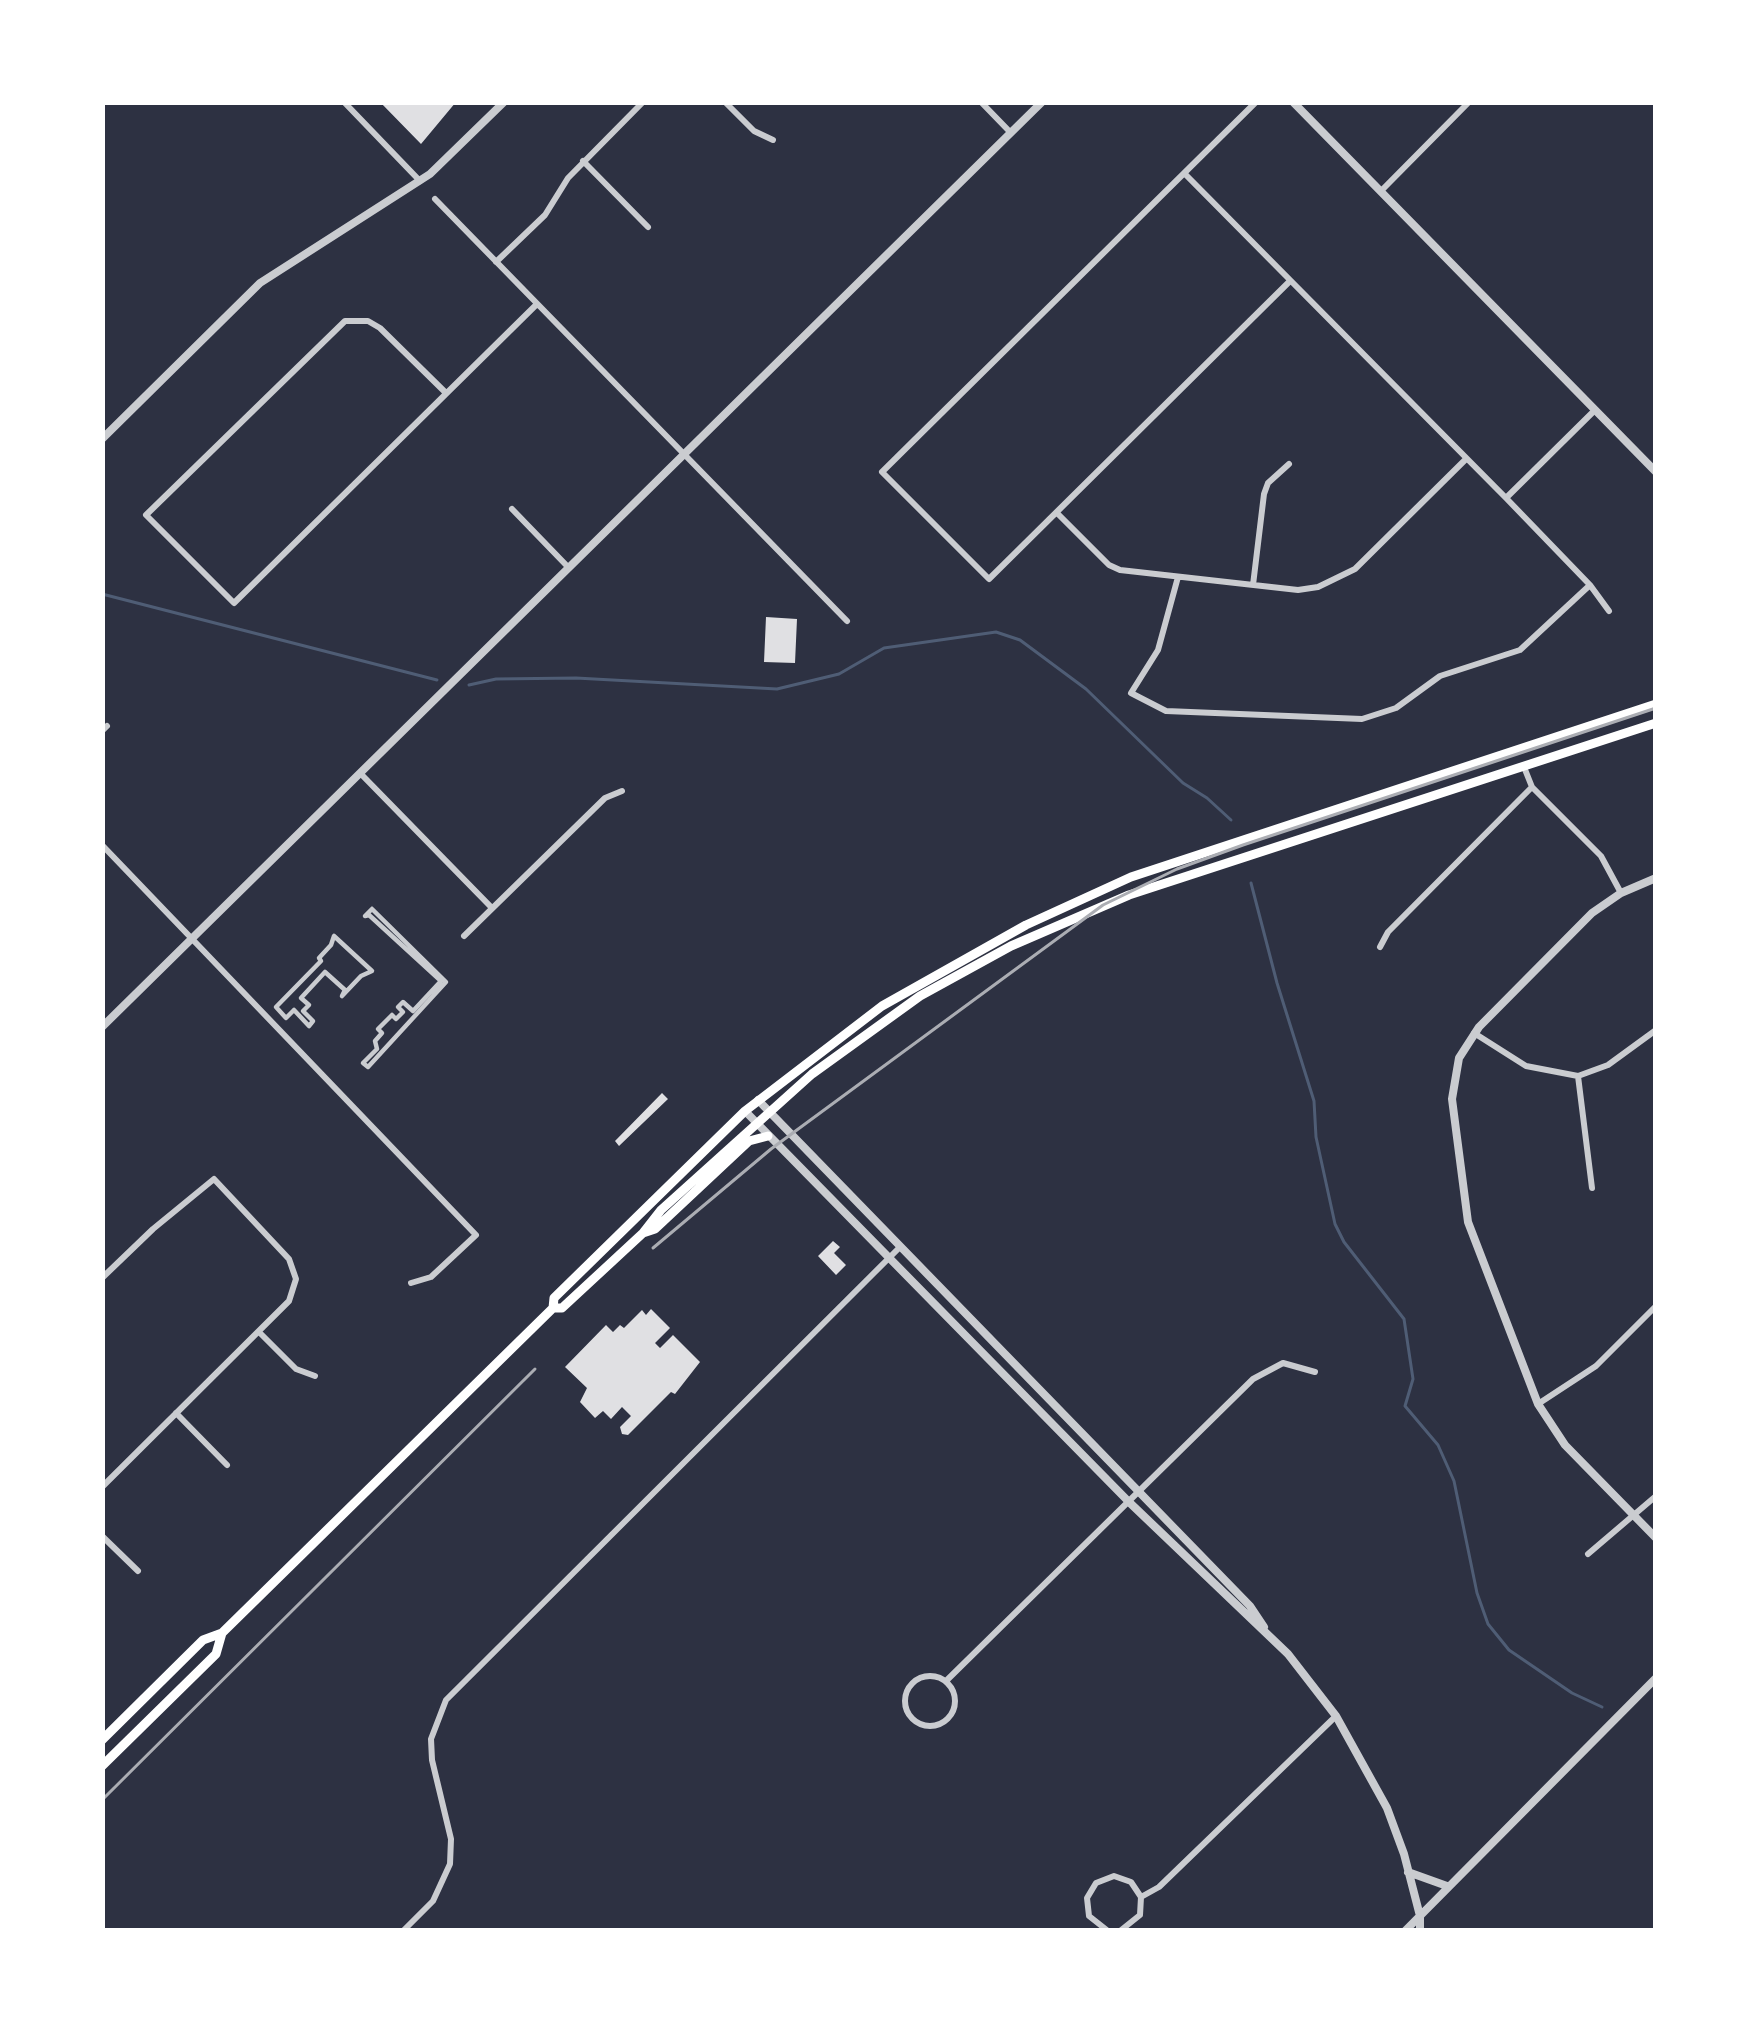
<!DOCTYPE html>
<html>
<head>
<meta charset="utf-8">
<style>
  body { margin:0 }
  #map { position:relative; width:1758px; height:2033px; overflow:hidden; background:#2d3142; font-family:"Titillium Web",sans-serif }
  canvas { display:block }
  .frame { position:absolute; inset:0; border:105px solid #fff; pointer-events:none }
</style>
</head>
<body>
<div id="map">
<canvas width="1758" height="2033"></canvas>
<div class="frame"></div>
</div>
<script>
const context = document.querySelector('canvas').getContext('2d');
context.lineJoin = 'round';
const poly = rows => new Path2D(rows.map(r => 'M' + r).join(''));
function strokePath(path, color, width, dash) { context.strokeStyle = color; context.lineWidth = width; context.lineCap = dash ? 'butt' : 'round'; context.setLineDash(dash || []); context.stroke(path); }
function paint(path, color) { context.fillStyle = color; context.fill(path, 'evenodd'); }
strokePath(poly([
  [102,594,437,680],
  [469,685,496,679,576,678,777,689,839,674,884,648,996,632,1020,640,1086,689,1183,783,1207,798,1231,820],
  [1251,883,1277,983,1314,1101,1316,1137,1335,1224,1344,1242,1404,1319,1413,1379,1405,1406,1438,1445,1454,1481,1477,1593,1488,1624,1509,1650,1572,1693,1602,1707]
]), '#4f5d75', 3);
paint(poly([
  [380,102,456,102,421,144],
  [766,617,797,619,795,663,764,662],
  [662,1093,668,1099,619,1146,615,1141],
  [833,1241,840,1247,834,1253,846,1265,836,1275,818,1256],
  [651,1309,670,1328,655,1343,660,1348,673,1335,700,1362,675,1394,671,1392,628,1435,622,1434,620,1427,631,1416,622,1407,611,1419,603,1411,595,1418,580,1402,587,1388,565,1367,606,1325,613,1332,620,1325,624,1328,642,1310,646,1315]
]), '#e0e0e3');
strokePath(poly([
  [372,909,446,982,368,1067,363,1063,377,1049,375,1041,382,1033,378,1029,392,1015,396,1019,403,1012,398,1007,403,1002,413,1011,441,981,369,915,365,916,372,909],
  [334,936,372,971,361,976,342,996,345,990,325,972,301,998,309,1005,303,1011,313,1021,309,1026,294,1010,286,1018,276,1007,321,961,319,958,331,945,334,936]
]), '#caccd0', 4.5);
strokePath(poly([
  [344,102,420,181],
  [725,102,754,131,773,140],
  [981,102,1011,133],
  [1256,102,882,472,989,579,1290,281],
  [583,161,648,227],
  [1186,175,1506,498,1590,585,1609,611],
  [1381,191,1469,102],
  [435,199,847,621],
  [496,262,545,215,568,178,643,102],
  [446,393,380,328,368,321,345,321,146,515,234,603,537,304],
  [1506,498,1595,410],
  [512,509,569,568],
  [1057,513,1109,565,1120,570,1298,590,1318,587,1355,569,1466,459],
  [1178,577,1158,650,1131,693,1166,711,1362,719,1396,708,1440,676,1520,650,1590,585],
  [1253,585,1264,494,1268,483,1289,464],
  [102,731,107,726],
  [1524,767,1532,787,1601,856,1621,893],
  [361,774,492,908],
  [102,845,476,1235,431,1277,411,1283],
  [464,936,605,798,622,791],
  [1380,947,1388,932,1532,787],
  [1474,1033,1526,1066,1578,1076,1608,1065,1656,1030],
  [1578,1076,1592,1188],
  [102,1278,153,1229,214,1179,289,1259,296,1279,289,1301,102,1487],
  [259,1332,296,1369,315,1376],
  [1538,1404,1596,1366,1656,1306],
  [176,1413,227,1465],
  [102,1536,138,1571],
  [1588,1554,1656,1496],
  '905 1701a25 25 0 1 1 50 0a25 25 0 1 1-50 0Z',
  [946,1681,1253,1379,1283,1363,1315,1372],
  [1141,1897,1159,1887,1336,1716],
  [403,1931,433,1901,450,1864,451,1839,432,1760,431,1739,446,1700,900,1247],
  [1108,1931,1089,1916,1087,1898,1096,1883,1114,1876,1131,1882,1141,1897,1140,1915,1120,1931]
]), '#caccd0', 6);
strokePath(poly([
  [1293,102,1656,472],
  [102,439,260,283,430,174,504,102],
  [1656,878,1621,893,1592,913,1479,1027,1459,1058,1452,1099,1468,1222,1538,1404,1565,1445,1656,1538],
  [102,1027,1042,102],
  [758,1100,1250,1606,1264,1627],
  [745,1111,1129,1502,1288,1654,1336,1716,1387,1808,1404,1854,1420,1916,1420,1931],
  [1408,1872,1447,1886],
  [1405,1931,1656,1678]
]), '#caccd0', 8);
strokePath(poly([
  [643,1233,655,1229,749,1141,768,1136],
  [553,1308,562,1308,643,1233,661,1210,812,1074,920,996,1011,946,1129,895,1656,723],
  [102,1740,203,1640,222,1633,553,1308,554,1298,745,1111,882,1006,1026,925,1131,877,1656,704],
  [102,1766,216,1654,222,1633]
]), '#fff', 9);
strokePath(poly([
  [653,1248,771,1149,1103,905,1177,869,1243,845,1656,708],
  [102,1800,535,1369]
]), '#abadb3', 3);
</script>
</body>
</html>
